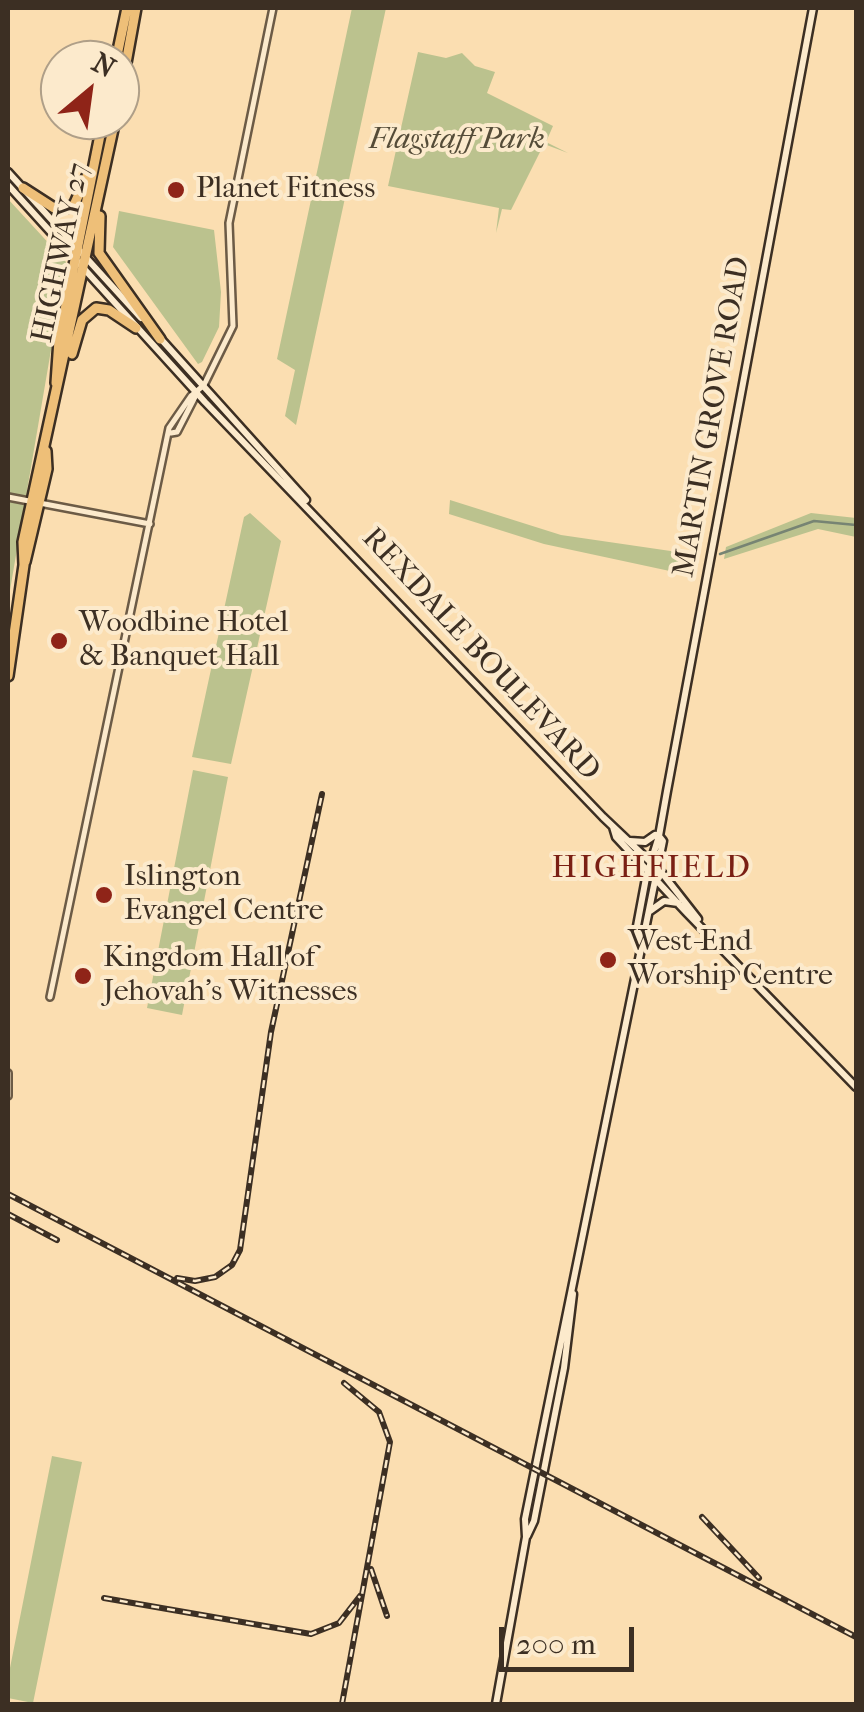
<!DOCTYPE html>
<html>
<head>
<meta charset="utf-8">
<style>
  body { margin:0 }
  #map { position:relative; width:864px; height:1712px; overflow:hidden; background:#fbdeb1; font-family:"IM FELL French Canon",serif }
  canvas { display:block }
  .frame { position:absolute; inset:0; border:10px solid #3c2f23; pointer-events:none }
  .north { position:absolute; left:40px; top:40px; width:100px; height:100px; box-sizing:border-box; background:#fceacc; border:2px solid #af9f88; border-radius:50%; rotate:29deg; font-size:28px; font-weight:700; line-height:40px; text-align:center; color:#3c2f23 }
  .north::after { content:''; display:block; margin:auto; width:35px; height:45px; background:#8f2418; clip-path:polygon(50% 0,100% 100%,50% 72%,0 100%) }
  .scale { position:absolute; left:499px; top:1627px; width:135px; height:45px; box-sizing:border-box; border:5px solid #3c2f23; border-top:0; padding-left:12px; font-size:30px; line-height:35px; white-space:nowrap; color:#3c2f23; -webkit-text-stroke:8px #fceacc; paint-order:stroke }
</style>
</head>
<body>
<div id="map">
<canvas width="864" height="1712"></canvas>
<div class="frame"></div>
<div class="north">N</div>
<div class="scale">200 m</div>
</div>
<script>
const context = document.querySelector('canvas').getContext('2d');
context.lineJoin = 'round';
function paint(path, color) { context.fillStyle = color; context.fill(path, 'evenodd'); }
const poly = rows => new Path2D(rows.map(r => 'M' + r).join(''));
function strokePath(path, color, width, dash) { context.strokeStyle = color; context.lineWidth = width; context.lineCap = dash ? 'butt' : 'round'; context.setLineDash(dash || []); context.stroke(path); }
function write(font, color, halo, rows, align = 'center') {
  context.font = font + ' "IM FELL French Canon",serif'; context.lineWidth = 8; context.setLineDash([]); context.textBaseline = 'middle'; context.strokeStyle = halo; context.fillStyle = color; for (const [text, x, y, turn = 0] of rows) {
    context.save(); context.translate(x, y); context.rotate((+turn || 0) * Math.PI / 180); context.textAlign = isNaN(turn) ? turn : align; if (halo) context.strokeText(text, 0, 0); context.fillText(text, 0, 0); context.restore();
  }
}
paint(poly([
  [352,8,386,8,296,425,285,416,295,370,277,359],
  [418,52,446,58,462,53,475,66,495,72,487,93,553,126,546,142,568,153,544,144,511,210,502,209,496,233,499,208,388,186],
  [8,199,66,262,8,602],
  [119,211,214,230,221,292,219,327,202,362,198,364,113,247],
  [450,500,561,535,698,555,693,576,544,544,449,514],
  [250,513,281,541,231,764,192,757,244,517],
  [811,513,856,518,856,537,818,529,724,559,726,547],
  [193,770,228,777,182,1015,147,1008],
  [52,1456,82,1462,33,1703,8,1698,8,1678]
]), '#bbc28e');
strokePath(poly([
  [720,554,814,521,856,525]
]), '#778473', 2.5);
const tertiary = poly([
  [171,433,177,432,197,393],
  [8,497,150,524],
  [50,997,169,428,191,396,204,385,233,326,229,223,273,8],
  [8,1073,8,1096]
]);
const secondary = poly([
  [8,172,141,318],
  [8,185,205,402,603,817,662,873,698,919],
  [160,338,306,500],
  [613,827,616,837,686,912,856,1087],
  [630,841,645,842,655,835],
  [650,911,664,901,678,903],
  [640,935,637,926,646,878,659,836],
  [527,1536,534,1521,564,1368,573,1294],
  [496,1704,526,1537,525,1519,663,841,659,836,667,791,813,8]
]);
const primary = poly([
  [116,60,127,8],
  [120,96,136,8],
  [23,188,54,208,66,208,74,205,87,176],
  [100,216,99,253,160,339],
  [72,354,82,320,96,308,109,310,136,328],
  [56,383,59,340,103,120],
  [25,562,47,469,46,451],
  [8,676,24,565,23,542,115,120]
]);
strokePath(tertiary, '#6c5b46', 10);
strokePath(secondary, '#3c2f23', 11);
strokePath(primary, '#3c2f23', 14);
strokePath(tertiary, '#fceacc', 5);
strokePath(secondary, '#fceacc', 6);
strokePath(primary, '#eebf78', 9);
const rail = poly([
  [8,1194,856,1637],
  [8,1214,57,1240],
  [177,1278,195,1281,215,1277,232,1265,240,1250,271,1032,322,794],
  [702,1517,759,1578],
  [371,1569,387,1616],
  [104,1598,311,1634,339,1623,360,1596],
  [342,1704,390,1442,379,1412,344,1383]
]);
strokePath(rail, '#3c2f23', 6);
strokePath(rail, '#fceacc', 2.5, [8]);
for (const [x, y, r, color] of [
  [176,190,10,"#8f2418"],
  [59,641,10,"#8f2418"],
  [104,895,10,"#8f2418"],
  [608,960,10,"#8f2418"],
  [83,976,10,"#8f2418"]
]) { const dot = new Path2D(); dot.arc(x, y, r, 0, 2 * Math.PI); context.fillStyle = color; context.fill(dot); strokePath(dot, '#fceacc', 4); }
write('italic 30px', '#554c38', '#fceacc', [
  ["Flagstaff Park",457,141]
]);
write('30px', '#3c2f23', '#fceacc', [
  ["Planet Fitness",196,190],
  ["Woodbine Hotel",79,624],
  ["& Banquet Hall",79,658],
  ["Islington",124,878],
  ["Evangel Centre",124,912],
  ["West-End",628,943],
  ["Worship Centre",628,977],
  ["Kingdom Hall of",103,959],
  ["Jehovah's Witnesses",103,993]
], 'left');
write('30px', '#3c2f23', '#fceacc', [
  ["HIGHWAY 27",62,253,-78],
  ["MARTIN GROVE ROAD",713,417,-80],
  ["REXDALE BOULEVARD",480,655,47]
]);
context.letterSpacing = '2.5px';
write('32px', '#7a1f14', '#fceacc', [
  ["HIGHFIELD",652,869]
]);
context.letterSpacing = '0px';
</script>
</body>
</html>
